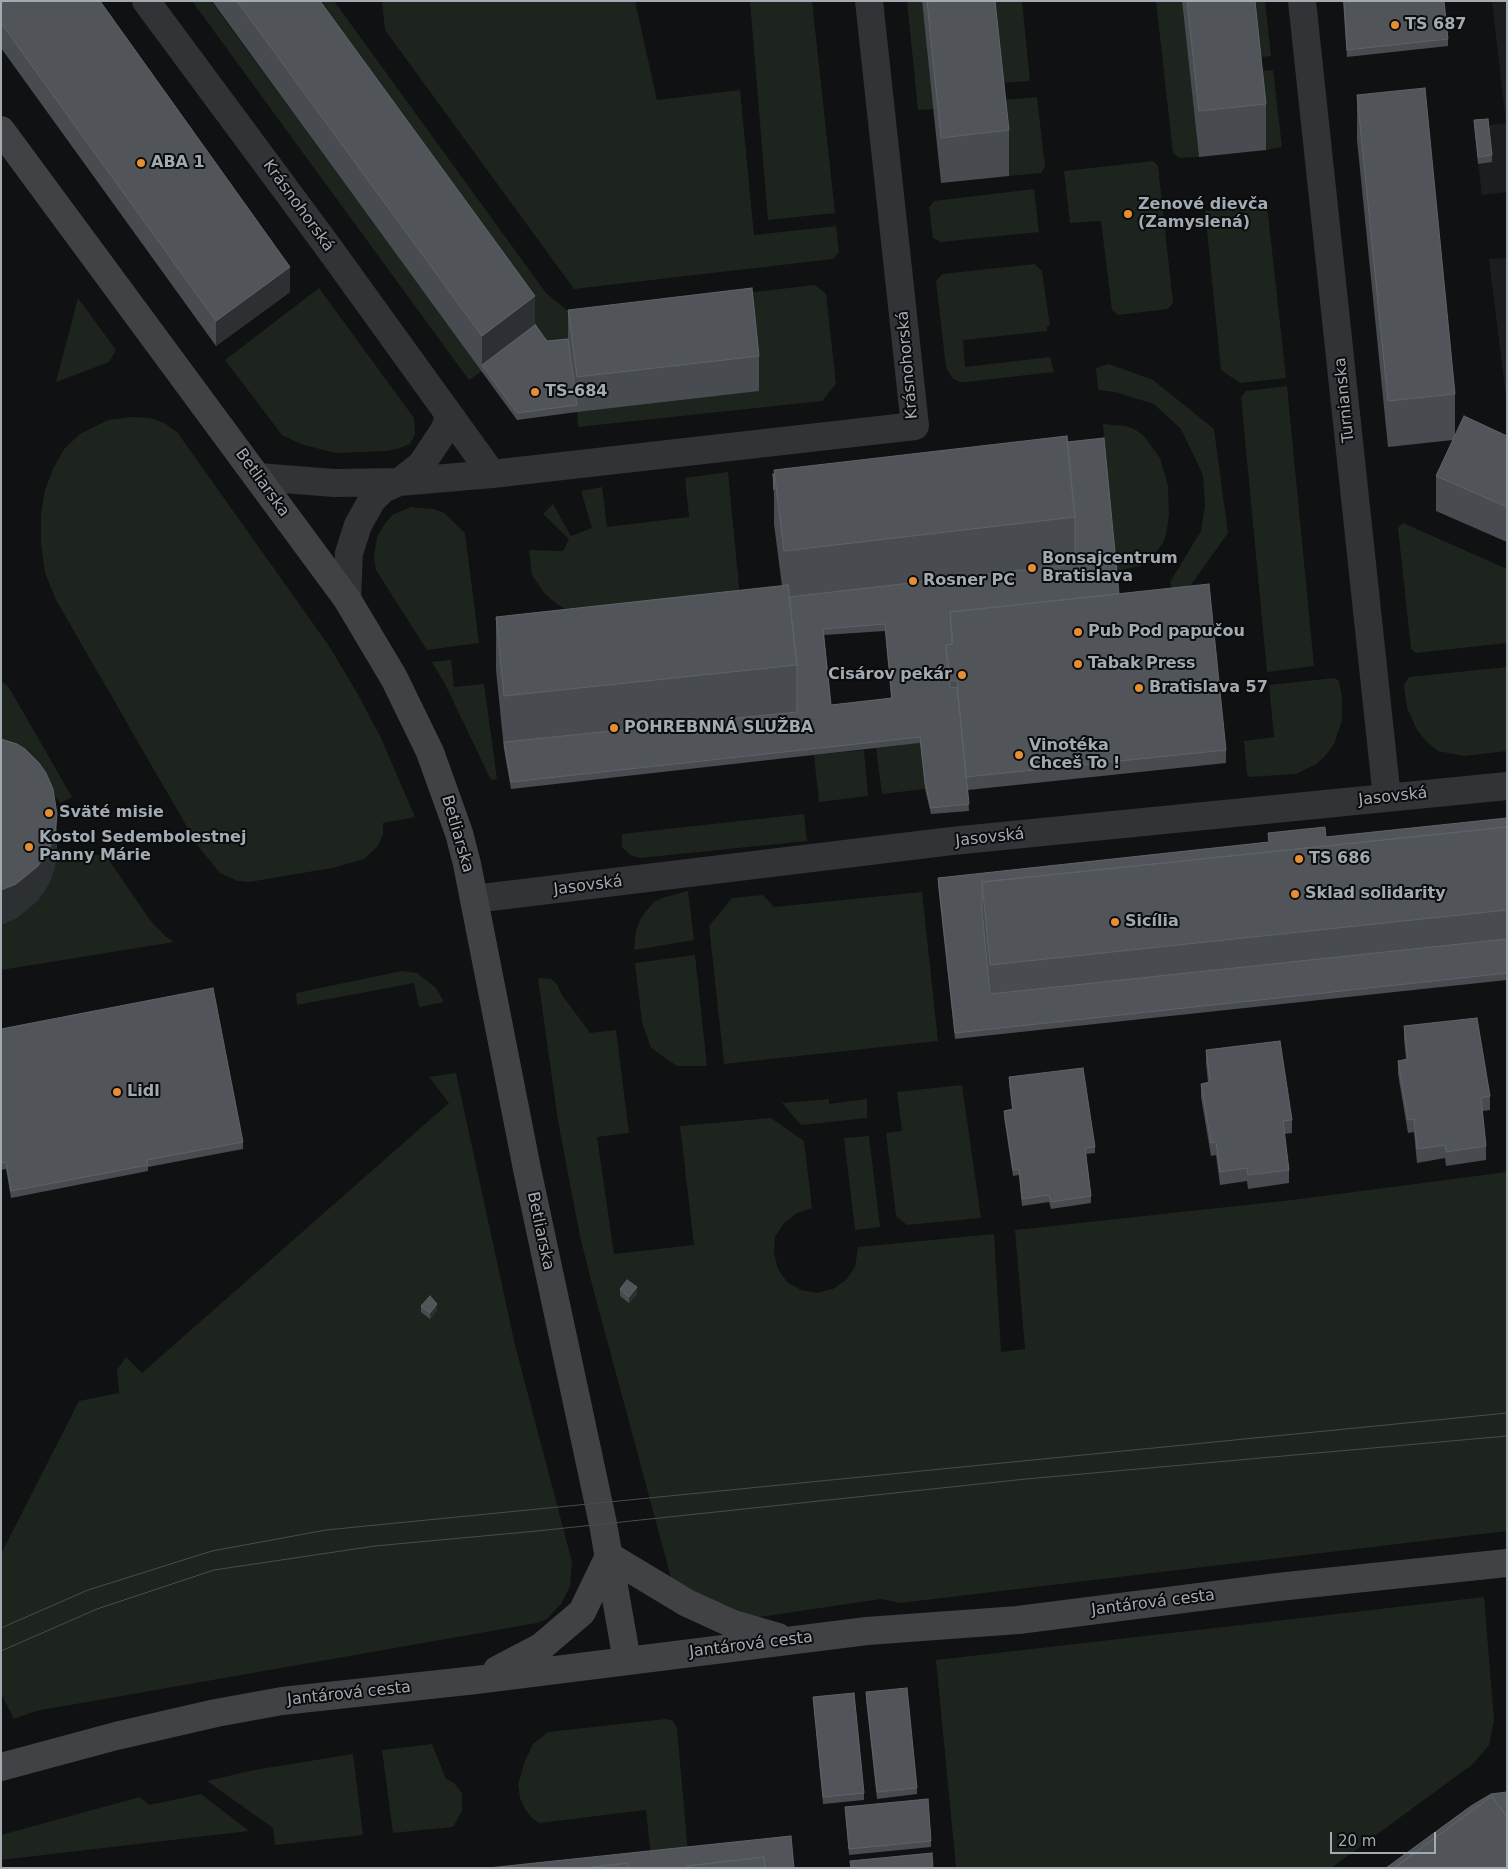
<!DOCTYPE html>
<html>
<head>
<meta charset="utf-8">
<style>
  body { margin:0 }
  #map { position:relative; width:1508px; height:1869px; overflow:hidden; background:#101112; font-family:"DejaVu Sans",sans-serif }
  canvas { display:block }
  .frame { position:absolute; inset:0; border:2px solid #a2aab2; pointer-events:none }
  .scale { position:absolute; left:1330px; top:1832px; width:106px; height:22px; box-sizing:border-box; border:2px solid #a2aab2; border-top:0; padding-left:6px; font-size:15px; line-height:18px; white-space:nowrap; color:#a2aab2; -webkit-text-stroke:4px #0b0c0d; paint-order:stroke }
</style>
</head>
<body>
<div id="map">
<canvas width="1508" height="1869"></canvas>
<div class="frame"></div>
<div class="scale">20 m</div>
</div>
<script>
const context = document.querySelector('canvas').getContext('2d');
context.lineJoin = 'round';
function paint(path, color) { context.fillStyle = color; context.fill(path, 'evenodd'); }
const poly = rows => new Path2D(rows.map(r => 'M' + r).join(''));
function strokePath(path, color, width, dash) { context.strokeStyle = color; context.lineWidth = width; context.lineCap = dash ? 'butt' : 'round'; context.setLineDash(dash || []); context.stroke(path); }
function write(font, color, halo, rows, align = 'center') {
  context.font = font + ' "DejaVu Sans",sans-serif'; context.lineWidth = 4; context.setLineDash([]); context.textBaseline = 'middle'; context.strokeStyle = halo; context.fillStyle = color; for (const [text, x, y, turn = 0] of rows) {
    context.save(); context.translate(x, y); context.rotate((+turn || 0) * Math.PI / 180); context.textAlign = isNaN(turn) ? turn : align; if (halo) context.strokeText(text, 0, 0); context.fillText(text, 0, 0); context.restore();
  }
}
paint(poly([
  [1492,1,1507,1,1507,192,1482,195,1474,127,1506,123],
  [1507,258,1507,405,1489,259]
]), '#1c1d1f');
paint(poly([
  [192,1,211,1,482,371,469,380],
  [295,1,334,1,546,293,570,313,815,285,826,294,836,384,822,401,578,427,577,412,547,348],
  [382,1,635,1,657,100,740,90,754,235,836,226,839,252,833,259,574,289,385,30],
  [750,1,812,1,835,213,768,220],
  [907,1,922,1,934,109,918,110],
  [991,1,1022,1,1030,81,999,83],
  [1156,1,1182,1,1199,157,1179,158,1173,153],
  [1250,1,1265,1,1271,56,1255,58],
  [1273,70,1282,147,1266,150,1257,71],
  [1037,97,1045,167,1041,173,1009,176,1001,100],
  [1153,161,1158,166,1173,303,1168,309,1118,315,1112,310,1101,221,1070,223,1064,171],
  [1034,189,1039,232,941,242,933,238,929,207,934,201],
  [1267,205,1286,378,1240,383,1221,370,1205,211],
  [1035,264,1042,271,1050,326,1047,326,1047,331,963,340,965,367,1050,357,1054,372,966,382,960,382,952,378,946,367,936,281,942,274],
  [319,288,414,418,415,434,410,444,400,448,387,451,335,453,301,444,282,435,225,360],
  [78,298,116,350,109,362,56,382],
  [1109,364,1153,380,1214,429,1228,533,1185,593,1173,595,1170,582,1201,531,1205,505,1203,475,1181,429,1154,404,1115,392,1098,390,1096,368],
  [1287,386,1314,666,1267,672,1241,397,1246,391],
  [132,417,150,418,164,423,177,432,329,646,356,691,381,738,415,817,383,823,383,835,377,847,364,859,332,868,249,882,238,881,220,873,198,846,56,600,45,573,41,544,41,513,45,490,53,469,64,449,80,434,108,420],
  [1103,424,1126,426,1134,429,1144,436,1160,458,1168,486,1169,515,1166,535,1163,543,1153,556,1141,566,1116,571],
  [728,472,740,597,579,616,558,605,545,594,532,575,529,550,563,551,569,539,543,514,553,504,571,536,592,528,581,491,602,487,607,527,689,517,685,478],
  [411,507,434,509,444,513,465,533,479,643,427,650,376,570,374,557,377,537,384,525,392,515],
  [1403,523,1507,569,1507,643,1416,653,1411,649,1398,528],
  [451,660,454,687,484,684,497,779,491,780,445,684,432,662],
  [1507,667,1507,751,1464,756,1438,751,1427,742,1417,730,1407,708,1404,685,1409,677],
  [1334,678,1339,681,1342,697,1342,720,1334,744,1325,756,1316,764,1296,774,1250,777,1247,774,1244,741,1274,737,1269,685],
  [1,681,8,686,72,797,60,803,47,784,1,755],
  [920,743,925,789,882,794,876,748],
  [864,750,868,796,819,802,814,755],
  [804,814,807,841,640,858,630,855,622,847,622,834],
  [57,849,106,856,150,920,165,936,174,942,1,970,1,925,16,919,38,901,53,875],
  [688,891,694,940,634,950,636,930,641,918,647,910,654,902,662,898],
  [922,892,938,1041,724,1064,709,926,732,898,763,895,774,907],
  [695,955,707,1066,677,1066,651,1048,642,1022,635,963],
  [402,971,417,973,436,988,444,1002,419,1007,414,983,297,1005,296,993],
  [538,978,551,979,556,983,562,995,590,1033,616,1030,629,1133,597,1137,614,1254,694,1245,680,1126,771,1118,804,1141,812,1208,797,1213,784,1223,775,1237,774,1253,778,1269,787,1282,801,1290,817,1293,833,1289,846,1280,855,1267,858,1247,994,1234,1001,1352,1025,1349,1015,1230,1292,1200,1507,1172,1507,1531,900,1603,881,1599,746,1619,677,1600,593,1288,580,1236,558,1121],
  [456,1073,515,1345,572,1562,570,1586,561,1604,547,1619,537,1623,36,1711,14,1719,1,1694,1,1554,79,1401,119,1393,117,1370,126,1357,142,1373,449,1103,429,1077],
  [962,1085,981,1218,907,1225,896,1216,886,1133,902,1131,897,1092],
  [829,1099,829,1104,867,1099,867,1118,801,1125,782,1103],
  [869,1136,880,1227,855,1230,844,1138],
  [1484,1597,1494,1720,1489,1745,1473,1764,1331,1868,956,1868,936,1660],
  [666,1719,673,1721,677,1728,688,1853,651,1858,646,1810,539,1823,531,1817,525,1809,520,1798,518,1784,525,1761,533,1744,548,1732],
  [432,1744,446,1779,454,1783,462,1793,462,1811,453,1827,393,1833,382,1750],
  [353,1754,363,1835,275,1845,273,1828,207,1781,254,1770],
  [201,1794,249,1831,1,1860,1,1835,140,1797,149,1805]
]), '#1d241d');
strokePath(poly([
  [146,1,326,244,492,474],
  [1302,1,1387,798],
  [258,477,334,483,399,482,492,474,915,426,869,1],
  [347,599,349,553,358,525,372,500,383,489,399,482,421,465,443,432,448,421,447,412],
  [474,899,952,841,1507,786]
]), '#323336', 28);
strokePath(poly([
  [1,130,347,599,394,678,430,752,459,833,467,864,527,1169,603,1524,627,1661],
  [609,1556,687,1603,733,1624,778,1637],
  [497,1670,541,1647,582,1612,609,1556],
  [1,1767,116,1736,216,1713,282,1701,476,1680,867,1631,1018,1620,1278,1587,1507,1563]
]), '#404246', 28);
strokePath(poly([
  [1,1628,88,1590,212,1551,326,1530,1507,1413],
  [1,1651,97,1609,214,1570,375,1546,537,1531,1026,1479,1507,1436]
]), '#494b4f', 1);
paint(poly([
  [1,1,290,292,216,346,1,48],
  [212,1,320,1,547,341,568,339,568,310,759,356,759,391,577,412,517,420],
  [922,1,995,1,1009,130,1009,176,941,183],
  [1182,1,1255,1,1266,104,1266,150,1199,157],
  [1343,1,1448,39,1448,46,1347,57],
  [1357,95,1455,394,1455,436,1507,436,1507,542,1436,511,1436,476,1453,440,1388,447,1357,140],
  [1507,110,1507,133,1506,124,1506,111],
  [1474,120,1492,155,1492,162,1478,164],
  [1067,442,1119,594,1226,750,1226,763,968,790,969,811,931,814,925,789,920,743,511,789,504,749,496,670,496,617,782,586,774,524,774,497,773,474],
  [885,631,891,698,831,705,824,635],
  [1507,818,1507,980,955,1039,938,885,938,878,1269,842,1268,833,1326,837],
  [1404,1026,1490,1096,1490,1110,1482,1111,1486,1146,1486,1160,1446,1166,1445,1158,1417,1163,1414,1132,1408,1133,1398,1074,1398,1061,1406,1059,1404,1039],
  [1,1029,243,1142,243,1149,148,1167,148,1171,11,1198,6,1169,1,1170],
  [1206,1050,1292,1120,1292,1133,1284,1134,1289,1170,1289,1183,1248,1189,1247,1181,1220,1185,1216,1155,1211,1156,1201,1097,1201,1084,1208,1082,1206,1063],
  [1009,1077,1095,1147,1095,1153,1086,1154,1091,1196,1091,1203,1051,1209,1049,1202,1022,1206,1019,1175,1013,1176,1004,1117,1004,1111,1012,1109,1009,1083],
  [620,1289,637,1294,629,1303,620,1296],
  [421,1306,437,1310,430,1319,421,1312],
  [866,1692,917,1788,917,1794,877,1799,866,1699],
  [813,1697,864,1793,864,1800,823,1804],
  [845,1807,931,1841,931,1847,849,1855]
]), '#484b4f');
paint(poly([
  [290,267,290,292,216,346,216,321],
  [535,296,535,331,482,365,482,371,482,336],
  [57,814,57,849,55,868,50,882,38,901,16,919,1,925,1,890],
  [637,1287,637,1294,629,1303,629,1297],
  [437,1304,437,1310,430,1319,430,1313]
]), '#2d3032');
const building = poly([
  [1,1,100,1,290,267,216,321,1,23,1,1],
  [237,1,320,1,535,296,482,336,237,1],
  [927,1,995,1,1009,130,941,138,927,1],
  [1187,1,1255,1,1266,104,1199,111,1187,1],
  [1344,1,1444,1,1448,39,1347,50,1344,1],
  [1425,88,1455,394,1388,401,1357,95,1425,88],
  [1488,119,1492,155,1478,157,1474,120,1488,119],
  [752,288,759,356,577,377,568,310,752,288],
  [535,325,547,341,568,339,577,405,517,413,482,365,535,325],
  [1464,416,1507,436,1507,507,1436,476,1464,416],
  [1067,436,1075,517,784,551,774,470,1067,436],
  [1104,438,1119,594,950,612,952,644,946,645,946,651,950,688,957,687,969,804,931,808,925,782,920,737,511,782,504,742,797,712,797,665,789,597,1075,564,1075,517,1067,442,1104,438],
  [885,624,892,698,831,705,823,629,885,624],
  [773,474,774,474,774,490,773,474],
  [1209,584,1226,750,966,777,957,681,950,681,946,645,953,644,950,612,1209,584],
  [788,585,797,665,504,696,496,617,788,585],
  [1,739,17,744,25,749,39,763,46,773,53,789,57,814,55,833,50,847,38,866,16,884,1,890,1,739],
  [1507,818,1507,827,982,882,982,911,990,994,1507,939,1507,973,955,1033,938,878,1269,842,1268,833,1325,827,1326,837,1507,818],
  [1507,827,1507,910,990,965,982,882,1507,827],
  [213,988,243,1142,147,1160,148,1165,11,1191,6,1162,1,1163,1,1029,213,988],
  [1477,1018,1490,1096,1481,1098,1486,1146,1446,1152,1445,1145,1417,1149,1414,1119,1408,1120,1398,1061,1408,1059,1404,1026,1477,1018],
  [1280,1041,1292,1120,1283,1121,1289,1170,1248,1175,1247,1168,1220,1172,1216,1142,1211,1143,1201,1084,1210,1082,1206,1050,1280,1041],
  [1083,1068,1095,1147,1085,1148,1091,1196,1051,1202,1049,1195,1022,1199,1019,1169,1013,1170,1004,1111,1013,1109,1009,1077,1083,1068],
  [627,1280,637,1287,629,1297,620,1289,627,1280],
  [430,1296,437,1304,430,1313,421,1306,430,1296],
  [907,1688,917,1788,877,1792,866,1692,907,1688],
  [854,1693,864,1793,823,1797,813,1697,854,1693],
  [1507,1792,1507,1817,1492,1796,1394,1868,1386,1868,1471,1806,1491,1794,1507,1792],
  [1492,1796,1507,1817,1507,1868,1394,1868,1492,1796],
  [928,1799,931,1841,849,1849,845,1807,928,1799],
  [791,1836,794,1868,765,1868,764,1857,687,1866,687,1868,628,1868,628,1863,585,1868,488,1868,791,1836],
  [932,1853,933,1868,851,1868,850,1861,932,1853],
  [764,1857,765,1868,687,1868,687,1866,764,1857],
  [628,1863,628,1868,585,1868,628,1863]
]);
paint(building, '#51555a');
strokePath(building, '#5e6368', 1);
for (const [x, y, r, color] of [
  [1395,25,5,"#e68e34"],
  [141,163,5,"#e68e34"],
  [1128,214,5,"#e68e34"],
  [535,392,5,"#e68e34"],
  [1032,568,5,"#e68e34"],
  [913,581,5,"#e68e34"],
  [1078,632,5,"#e68e34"],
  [1078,664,5,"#e68e34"],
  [962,675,5,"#e68e34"],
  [1139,688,5,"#e68e34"],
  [614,728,5,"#e68e34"],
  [1019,755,5,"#e68e34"],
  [49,813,5,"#e68e34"],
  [29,847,5,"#e68e34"],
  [1299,859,5,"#e68e34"],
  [1295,894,5,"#e68e34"],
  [1115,922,5,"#e68e34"],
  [117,1092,5,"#e68e34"]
]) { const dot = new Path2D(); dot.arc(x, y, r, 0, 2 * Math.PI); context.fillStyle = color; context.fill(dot); strokePath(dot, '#0b0c0d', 2); }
write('bold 16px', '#a2aab2', '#0b0c0d', [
  ["TS 687",1405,25],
  ["ABA 1",151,163],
  ["Zenové dievča",1138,205],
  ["(Zamyslená)",1138,223],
  ["TS-684",545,392],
  ["Bonsajcentrum",1042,559],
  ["Bratislava",1042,577],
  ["Rosner PC",923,581],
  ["Pub Pod papučou",1088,632],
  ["Tabak Press",1088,664],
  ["Cisárov pekár",952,675,"right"],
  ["Bratislava 57",1149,688],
  ["POHREBNNÁ SLUŽBA",624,728],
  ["Vinotéka",1029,746],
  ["Chceš To !",1029,764],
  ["Sväté misie",59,813],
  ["Kostol Sedembolestnej",39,838],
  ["Panny Márie",39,856],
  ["TS 686",1309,859],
  ["Sklad solidarity",1305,894],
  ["Sicília",1125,922],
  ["Lidl",127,1092]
], 'left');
write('16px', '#a2aab2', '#0b0c0d', [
  ["Krásnohorská",298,206,54],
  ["Krásnohorská",908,365,-95],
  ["Turnianska",1345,400,-96],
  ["Betliarska",262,483,54],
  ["Jasovská",1393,797,-6],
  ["Betliarska",457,834,74],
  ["Jasovská",990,838,-6],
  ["Jasovská",588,886,-7],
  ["Betliarska",540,1231,78],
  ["Jantárová cesta",1153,1603,-7],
  ["Jantárová cesta",751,1645,-7],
  ["Jantárová cesta",349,1694,-6]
]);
</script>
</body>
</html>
